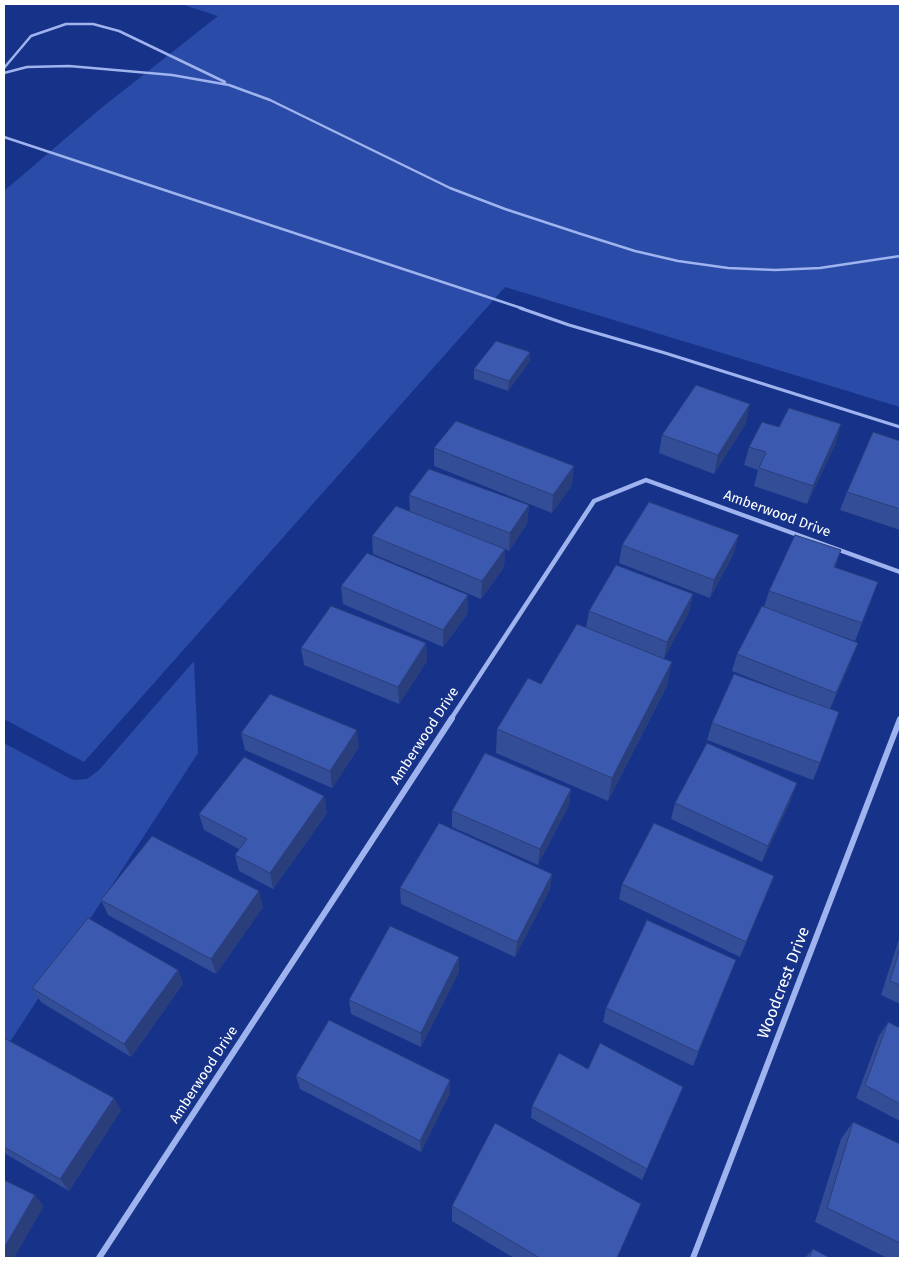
<!DOCTYPE html>
<html>
<head>
<meta charset="utf-8">
<style>
  body { margin:0 }
  #map { position:relative; width:904px; height:1262px; overflow:hidden; background:#173389; font-family:"Fira Sans",sans-serif }
  canvas { display:block }
  .frame { position:absolute; inset:0; border:5px solid #fff; pointer-events:none }
</style>
</head>
<body>
<div id="map">
<canvas width="904" height="1262"></canvas>
<div class="frame"></div>
</div>
<script>
const context = document.querySelector('canvas').getContext('2d');
context.lineJoin = 'round';
function paint(path, color) { context.fillStyle = color; context.fill(path, 'evenodd'); }
const poly = rows => new Path2D(rows.map(r => 'M' + r).join(''));
function strokePath(path, color, width, dash) { context.strokeStyle = color; context.lineWidth = width; context.lineCap = dash ? 'butt' : 'round'; context.setLineDash(dash || []); context.stroke(path); }
function write(font, color, halo, rows, align = 'center') {
  context.font = font + ' "Fira Sans",sans-serif'; context.lineWidth = 5; context.setLineDash([]); context.textBaseline = 'middle'; context.strokeStyle = halo; context.fillStyle = color; for (const [text, x, y, turn = 0] of rows) {
    context.save(); context.translate(x, y); context.rotate((+turn || 0) * Math.PI / 180); context.textAlign = isNaN(turn) ? turn : align; if (halo) context.strokeText(text, 0, 0); context.fillText(text, 0, 0); context.restore();
  }
}
paint(poly([
  [181,4,900,4,900,407,505,287,84,762,4,719,4,191,100,109,218,16],
  [194,661,198,753,4,1051,4,743,69,778,74,780,87,779,99,770]
]), '#2a4ba7');
strokePath(poly([
  [4,68,31,36,66,24,93,24,119,31,225,82],
  [4,73,27,67,69,66,172,75,229,85,270,100,450,188,505,209,581,234,635,251,678,261,728,268,775,270,820,268,900,256],
  [4,137,524,309]
]), '#9fb4ee', 2.5);
strokePath(poly([
  [520,308,569,325,665,353,900,427]
]), '#9fb4ee', 3);
strokePath(poly([
  [451,719,594,501,646,480,900,572]
]), '#9fb4ee', 4.5);
strokePath(poly([
  [99,1258,452,718],
  [693,1258,900,719]
]), '#9fb4ee', 6);
paint(poly([
  [530,352,530,361,508,391,474,379,474,369],
  [746,423,714,474,659,453,662,435],
  [779,427,836,443,807,504,754,486,758,470,744,465,749,447],
  [900,441,900,530,840,510,847,492],
  [434,448,572,485,552,513,434,466],
  [409,495,529,505,527,524,509,551,505,549,504,567,481,599,373,554,372,536,410,511],
  [622,545,734,553,710,598,619,563],
  [841,550,835,568,878,582,855,641,810,625,851,661,830,709,820,763,813,780,707,740,712,723,790,694,732,671,737,654,764,607,769,591],
  [341,586,468,613,443,647,343,604],
  [693,594,689,612,664,658,667,686,608,801,496,753,497,729,541,684,586,628,589,611],
  [426,643,427,661,399,704,304,665,301,648],
  [241,733,359,747,332,788,245,750],
  [571,789,569,805,538,865,452,827,452,811],
  [324,796,327,813,273,889,239,871,235,855,239,849,204,830,199,814],
  [791,800,762,862,671,819,675,803],
  [552,874,550,889,515,957,401,904,400,888],
  [774,876,740,957,619,899,622,884],
  [101,900,263,907,216,974,108,915],
  [900,938,900,1004,881,995,898,942],
  [459,957,459,972,421,1047,351,1014,349,1000],
  [736,960,693,1066,603,1022,606,1008],
  [178,970,183,984,131,1057,41,1002,32,988],
  [888,1022,900,1028,900,1121,856,1098,879,1036],
  [4,1038,121,1110,69,1191,4,1153],
  [588,1069,678,1099,642,1180,531,1118,532,1106],
  [296,1076,450,1080,450,1093,421,1152,300,1089],
  [853,1122,900,1144,900,1258,887,1258,815,1222,841,1139],
  [452,1206,617,1258,514,1258,452,1221],
  [813,1249,830,1258,805,1258]
]), '#344d97');
paint(poly([
  [530,352,530,361,508,391,509,381],
  [750,404,746,423,714,474,718,455],
  [841,424,836,443,807,504,813,486],
  [574,466,572,485,552,513,553,495],
  [529,505,527,524,509,551,510,533],
  [739,535,734,553,710,598,714,580],
  [505,549,504,567,481,599,482,581],
  [693,594,689,612,664,659,667,642],
  [468,595,468,613,443,647,443,630],
  [426,643,427,661,399,704,398,687],
  [858,643,851,661,829,710,836,693],
  [672,662,667,686,608,801,612,778],
  [357,730,359,747,332,788,330,771],
  [797,783,791,800,762,862,768,846],
  [571,789,569,805,538,865,540,849],
  [324,796,327,813,273,889,270,873],
  [552,874,550,889,515,957,517,942],
  [259,891,263,907,216,974,211,959],
  [459,957,459,972,421,1047,421,1033],
  [178,970,183,984,131,1057,124,1044],
  [450,1080,450,1093,421,1152,420,1141],
  [114,1098,121,1110,69,1191,60,1179],
  [35,1195,44,1206,14,1258,4,1258,4,1248]
]), '#2a3e7b');
const building = poly([
  [496,341,530,352,509,381,474,369,496,341],
  [696,385,750,404,718,455,662,435,696,385],
  [789,408,841,424,813,486,759,468,766,452,749,447,762,422,779,427,789,408],
  [456,421,574,466,553,495,434,448,456,421],
  [873,432,900,441,900,509,847,492,873,432],
  [429,469,529,505,510,533,409,495,429,469],
  [649,502,739,535,714,580,622,545,649,502],
  [396,506,505,549,482,581,372,536,396,506],
  [795,535,841,550,834,567,878,582,862,623,769,591,795,535],
  [367,553,468,595,443,630,341,586,367,553],
  [616,565,693,594,667,642,589,611,616,565],
  [331,606,426,643,398,687,301,648,331,606],
  [762,606,858,643,836,693,737,654,762,606],
  [577,624,672,662,612,778,497,729,528,678,541,684,577,624],
  [734,674,839,712,820,763,712,723,734,674],
  [270,694,357,730,330,771,241,733,270,694],
  [707,743,797,783,768,846,675,803,707,743],
  [485,753,571,789,540,849,452,811,485,753],
  [244,757,324,796,270,873,235,855,247,839,199,814,244,757],
  [439,823,552,874,517,942,400,888,439,823],
  [654,823,774,876,746,942,622,884,654,823],
  [152,836,259,891,211,959,101,900,152,836],
  [88,918,178,970,124,1044,32,988,88,918],
  [647,920,736,960,698,1052,606,1008,647,920],
  [390,926,459,957,421,1033,349,1000,390,926],
  [900,948,900,985,890,981,900,948],
  [329,1020,450,1080,420,1141,296,1076,329,1020],
  [888,1022,900,1028,900,1104,865,1085,888,1022],
  [4,1038,114,1098,60,1179,4,1147,4,1038],
  [600,1043,683,1087,647,1169,532,1106,559,1053,588,1069,600,1043],
  [853,1122,900,1144,900,1243,827,1208,853,1122],
  [495,1123,641,1204,617,1258,540,1258,452,1206,495,1123],
  [4,1180,35,1195,4,1248,4,1180],
  [813,1249,830,1258,809,1258,813,1249]
]);
paint(building, '#3c59b0');
strokePath(building, '#2a3e7b', 1);
write('14px', '#fff', '#173389', [
  ["Amberwood Drive",777,514,20],
  ["Amberwood Drive",425,736,-57],
  ["Amberwood Drive",204,1075,-57]
]);
write('16px', '#fff', '#173389', [
  ["Woodcrest Drive",784,983,-69]
]);
</script>
</body>
</html>
